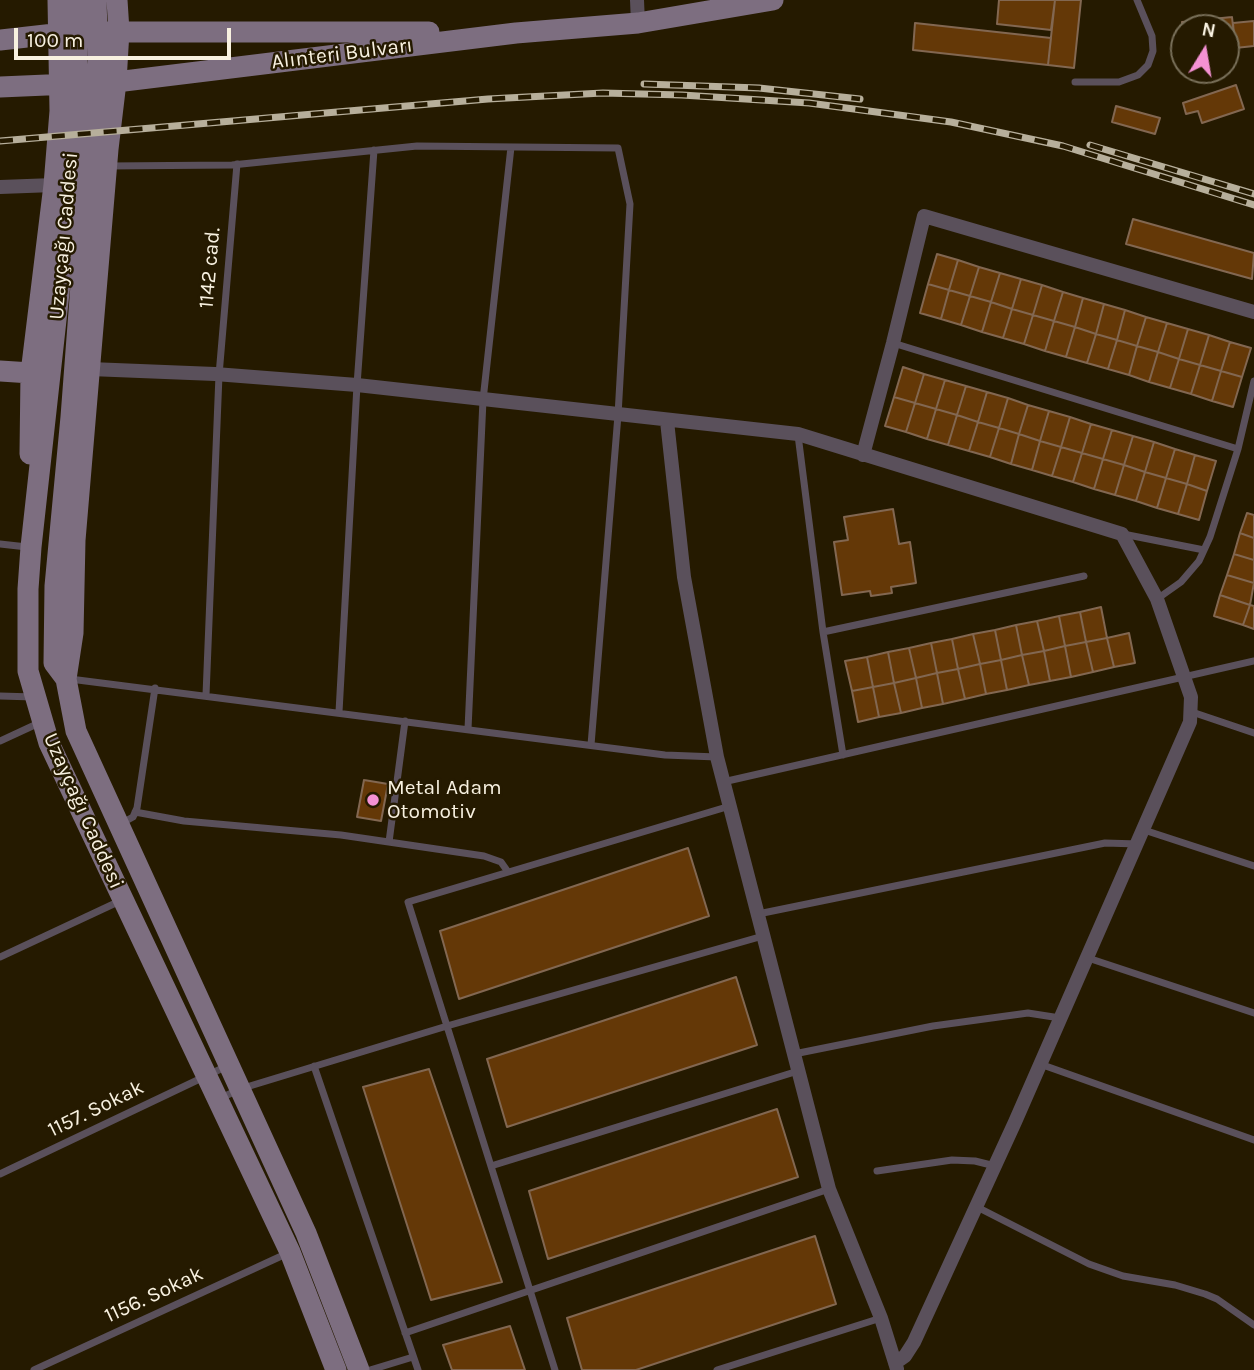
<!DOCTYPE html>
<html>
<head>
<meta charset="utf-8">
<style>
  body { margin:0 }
  #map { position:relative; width:1254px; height:1370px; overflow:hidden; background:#251a00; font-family:Karla,sans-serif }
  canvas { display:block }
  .north { position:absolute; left:1170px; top:14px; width:70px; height:70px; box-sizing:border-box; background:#251a00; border:2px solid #79705a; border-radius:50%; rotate:11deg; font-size:19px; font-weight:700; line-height:28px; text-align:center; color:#f8f1e0 }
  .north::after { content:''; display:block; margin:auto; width:24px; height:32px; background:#f491d3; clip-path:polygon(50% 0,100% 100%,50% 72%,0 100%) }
  .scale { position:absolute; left:14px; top:28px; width:217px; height:32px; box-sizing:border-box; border:4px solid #f8f1e0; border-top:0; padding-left:9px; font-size:21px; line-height:24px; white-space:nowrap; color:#f8f1e0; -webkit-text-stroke:5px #251a00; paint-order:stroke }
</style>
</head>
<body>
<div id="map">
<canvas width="1254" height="1370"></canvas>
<div class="north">N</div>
<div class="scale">100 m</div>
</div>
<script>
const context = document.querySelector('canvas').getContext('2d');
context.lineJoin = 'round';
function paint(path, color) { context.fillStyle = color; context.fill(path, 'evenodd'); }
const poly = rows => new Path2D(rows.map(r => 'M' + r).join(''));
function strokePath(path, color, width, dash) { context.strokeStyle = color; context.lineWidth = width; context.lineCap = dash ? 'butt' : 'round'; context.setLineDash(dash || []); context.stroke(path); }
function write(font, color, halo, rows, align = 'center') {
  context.font = font + ' Karla,sans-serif'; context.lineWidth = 5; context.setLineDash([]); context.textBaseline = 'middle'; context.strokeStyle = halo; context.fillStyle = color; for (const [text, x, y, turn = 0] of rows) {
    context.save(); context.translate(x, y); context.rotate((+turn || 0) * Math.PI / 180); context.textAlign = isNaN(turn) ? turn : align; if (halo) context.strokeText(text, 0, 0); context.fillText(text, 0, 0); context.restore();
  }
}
const building = poly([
  [999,0,1055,0,1051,30,997,24,999,0],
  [1055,0,1081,0,1074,68,1048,65,1055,0],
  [1232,17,1236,54,1226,55,1226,28,1184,28,1184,36,1182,22,1232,17],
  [1254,21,1254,46,1235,48,1233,23,1254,21],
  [915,23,1051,38,1048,65,913,50,915,23],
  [1236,85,1244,109,1202,123,1198,111,1186,114,1183,103,1236,85],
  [1116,106,1160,118,1155,134,1112,122,1116,106],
  [1133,219,1254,253,1252,279,1126,244,1133,219],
  [937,254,958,260,949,290,928,284,937,254],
  [958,260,979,267,970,296,949,290,958,260],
  [979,267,1000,273,991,302,970,296,979,267],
  [1000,273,1021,279,1012,309,991,302,1000,273],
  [1021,279,1042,285,1033,315,1012,309,1021,279],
  [928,284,949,290,941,319,920,313,928,284],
  [1042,285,1063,292,1054,321,1033,315,1042,285],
  [949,290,970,296,961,325,941,319,949,290],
  [1063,292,1083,298,1075,327,1054,321,1063,292],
  [970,296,991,302,982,332,961,325,970,296],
  [1083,298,1104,304,1096,334,1075,327,1083,298],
  [991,302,1012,309,1003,338,982,332,991,302],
  [1104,304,1125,310,1117,340,1096,334,1104,304],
  [1012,309,1033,315,1024,344,1003,338,1012,309],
  [1125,310,1146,317,1137,346,1117,340,1125,310],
  [1033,315,1054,321,1045,351,1024,344,1033,315],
  [1146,317,1167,323,1158,352,1137,346,1146,317],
  [1054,321,1075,327,1066,357,1045,351,1054,321],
  [1167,323,1188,329,1179,359,1158,352,1167,323],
  [1075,327,1096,334,1087,363,1066,357,1075,327],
  [1188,329,1209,335,1200,365,1179,359,1188,329],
  [1096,334,1117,340,1108,369,1087,363,1096,334],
  [1209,335,1230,342,1221,371,1200,365,1209,335],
  [1117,340,1137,346,1129,375,1108,369,1117,340],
  [1230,342,1251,348,1242,377,1221,371,1230,342],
  [1137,346,1158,352,1149,382,1129,375,1137,346],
  [1158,352,1179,359,1170,388,1149,382,1158,352],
  [1179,359,1200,365,1191,394,1170,388,1179,359],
  [1200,365,1221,371,1212,401,1191,394,1200,365],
  [903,367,924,374,915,403,894,397,903,367],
  [1221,371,1242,377,1233,407,1212,401,1221,371],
  [924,374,945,380,936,409,915,403,924,374],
  [945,380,966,386,957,415,936,409,945,380],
  [966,386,987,392,978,422,957,415,966,386],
  [987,392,1008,398,999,428,978,422,987,392],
  [894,397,915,403,906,432,885,426,894,397],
  [1008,398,1028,405,1019,434,999,428,1008,398],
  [915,403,936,409,927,439,906,432,915,403],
  [1028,405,1049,411,1040,441,1019,434,1028,405],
  [936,409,957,415,948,445,927,439,936,409],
  [1049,411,1070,417,1061,447,1040,441,1049,411],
  [957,415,978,422,969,451,948,445,957,415],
  [1070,417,1091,424,1082,453,1061,447,1070,417],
  [978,422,999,428,990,457,969,451,978,422],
  [1091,424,1112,430,1103,459,1082,453,1091,424],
  [999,428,1019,434,1011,464,990,457,999,428],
  [1112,430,1133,436,1124,465,1103,459,1112,430],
  [1019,434,1040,441,1032,470,1011,464,1019,434],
  [1133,436,1154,442,1145,472,1124,465,1133,436],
  [1040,441,1061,447,1052,476,1032,470,1040,441],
  [1154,442,1175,449,1166,478,1145,472,1154,442],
  [1061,447,1082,453,1073,482,1052,476,1061,447],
  [1175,449,1195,455,1187,484,1166,478,1175,449],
  [1082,453,1103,459,1094,489,1073,482,1082,453],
  [1195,455,1216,461,1207,491,1187,484,1195,455],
  [1103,459,1124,465,1115,495,1094,489,1103,459],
  [1124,465,1145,472,1136,501,1115,495,1124,465],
  [1145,472,1166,478,1157,508,1136,501,1145,472],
  [1166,478,1187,484,1178,514,1157,508,1166,478],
  [1187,484,1207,491,1199,520,1178,514,1187,484],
  [893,509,899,544,910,542,916,583,891,587,892,593,871,596,870,591,842,595,834,542,848,540,844,517,893,509],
  [1247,513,1254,515,1254,538,1240,533,1247,513],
  [1240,533,1254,538,1254,560,1234,554,1240,533],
  [1234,554,1254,560,1254,583,1227,575,1234,554],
  [1227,575,1254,583,1250,605,1220,595,1227,575],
  [1220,595,1250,605,1243,625,1214,616,1220,595],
  [1250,605,1254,606,1254,629,1243,625,1250,605],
  [1101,607,1107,638,1086,642,1080,612,1101,607],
  [1080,612,1086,642,1065,646,1059,616,1080,612],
  [1059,616,1065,646,1044,651,1037,621,1059,616],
  [1037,621,1044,651,1022,655,1016,625,1037,621],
  [1016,625,1022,655,1001,660,995,630,1016,625],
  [995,630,1001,660,980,664,973,634,995,630],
  [1129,633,1135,663,1114,667,1107,638,1129,633],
  [973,634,980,664,958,669,952,639,973,634],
  [1107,638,1114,667,1093,672,1086,642,1107,638],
  [952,639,958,669,937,673,931,643,952,639],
  [1086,642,1093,672,1071,677,1065,646,1086,642],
  [931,643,937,673,916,678,909,648,931,643],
  [1065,646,1071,677,1050,681,1044,651,1065,646],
  [909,648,916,678,894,683,888,652,909,648],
  [1044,651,1050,681,1029,685,1022,655,1044,651],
  [888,652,894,683,873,687,867,657,888,652],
  [1022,655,1029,685,1007,690,1001,660,1022,655],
  [867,657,873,687,852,691,845,661,867,657],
  [1001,660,1007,690,986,694,980,664,1001,660],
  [980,664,986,694,965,699,958,669,980,664],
  [958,669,965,699,943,704,937,673,958,669],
  [937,673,943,704,922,708,916,678,937,673],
  [916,678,922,708,901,713,894,683,916,678],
  [894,683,901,713,879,717,873,687,894,683],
  [873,687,879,717,858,722,852,691,873,687],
  [364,780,388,784,381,821,357,817,364,780],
  [688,848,709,916,459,999,440,931,688,848],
  [736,977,757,1045,507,1127,487,1059,736,977],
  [429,1069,502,1282,431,1300,363,1087,429,1069],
  [777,1109,798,1177,548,1259,529,1191,777,1109],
  [815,1236,836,1304,636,1370,582,1370,567,1318,815,1236],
  [510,1326,525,1370,452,1370,443,1345,510,1326]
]);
paint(building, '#643807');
strokePath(building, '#826751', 2);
strokePath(poly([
  [1075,82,1119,82,1138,75,1148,65,1153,51,1152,36,1137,0],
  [108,166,232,165,417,146,618,148,630,204,618,415,591,745],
  [893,343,1238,449],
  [798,435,823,632,843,755],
  [1123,534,1204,550],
  [0,544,27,547],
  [1157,599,1181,582,1199,561,1210,537,1238,449,1254,381],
  [823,632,1084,576],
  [70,679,665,755,717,757],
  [206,695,219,375,237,164],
  [0,696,34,697],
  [339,712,357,385,374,150],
  [1192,712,1254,733],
  [468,729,483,400,511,147],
  [0,741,39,723],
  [723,782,1254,661],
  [135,812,184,821,341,835,484,856,501,862,508,872],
  [122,823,133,817,137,808,155,688],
  [1144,830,1254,866],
  [389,842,405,721],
  [758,914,1105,843,1138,844],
  [0,957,120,901],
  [1088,958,1254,1013],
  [794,1054,933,1026,1028,1013,1060,1018],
  [1040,1064,1254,1140],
  [314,1066,418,1370],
  [221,1098,240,1089,447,1026,763,936],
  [491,1166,798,1071],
  [877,1171,952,1160,975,1161,995,1166],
  [0,1174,227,1066],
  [977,1207,1089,1264,1123,1276,1175,1285,1205,1294,1217,1299,1254,1325],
  [405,1333,829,1189],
  [34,1370,288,1253],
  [370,1370,413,1357],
  [555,1370,408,902,730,806],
  [717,1370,881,1318]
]), '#5a505b', 7);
strokePath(poly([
  [637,0,638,23],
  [0,187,54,185],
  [90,369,215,374,357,385,798,434,1122,534,1157,599,1191,697,1190,722,1015,1122,914,1342,905,1356,895,1363],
  [667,421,684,577,717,757,829,1189,881,1318,897,1369],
  [863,455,893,343,924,216,1254,312]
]), '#5a505b', 14);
strokePath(poly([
  [76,0,77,87,66,229,31,547,28,589,28,671,49,743,290,1252,336,1370],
  [96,0,98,61,71,417,55,586,54,663,66,679,76,731,306,1233,359,1370],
  [105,32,429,32],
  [0,40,72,32],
  [0,87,116,82,516,33,638,23,773,0],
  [0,371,31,373],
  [30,454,31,373,54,185,60,111,58,0],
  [66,679,73,633,75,540,108,149,116,82,119,31,117,0]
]), '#7d6e80', 21);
const rail = poly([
  [644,84,759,88,860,99],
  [0,141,488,99,603,93,682,95,809,103,951,122,1063,146,1254,205],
  [1090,145,1254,194]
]);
strokePath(rail, '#b7af9b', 7);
strokePath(rail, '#251a00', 4.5, [13]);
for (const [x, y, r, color] of [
  [373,800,7,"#f491d3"]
]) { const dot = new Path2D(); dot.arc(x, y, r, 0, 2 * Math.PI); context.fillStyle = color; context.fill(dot); strokePath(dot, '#251a00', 2.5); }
write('21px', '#f8f1e0', '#251a00', [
  ["Alınteri Bulvarı",342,54,-7],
  ["Uzayçağı Caddesi",64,236,-85],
  ["1142 cad.",210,268,-85],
  ["Uzayçağı Caddesi",83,811,66],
  ["1157. Sokak",96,1109,-26],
  ["1156. Sokak",154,1295,-25]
]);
write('21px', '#f8f1e0', '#251a00', [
  ["Metal Adam",387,788],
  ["Otomotiv",387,812]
], 'left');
</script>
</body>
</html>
